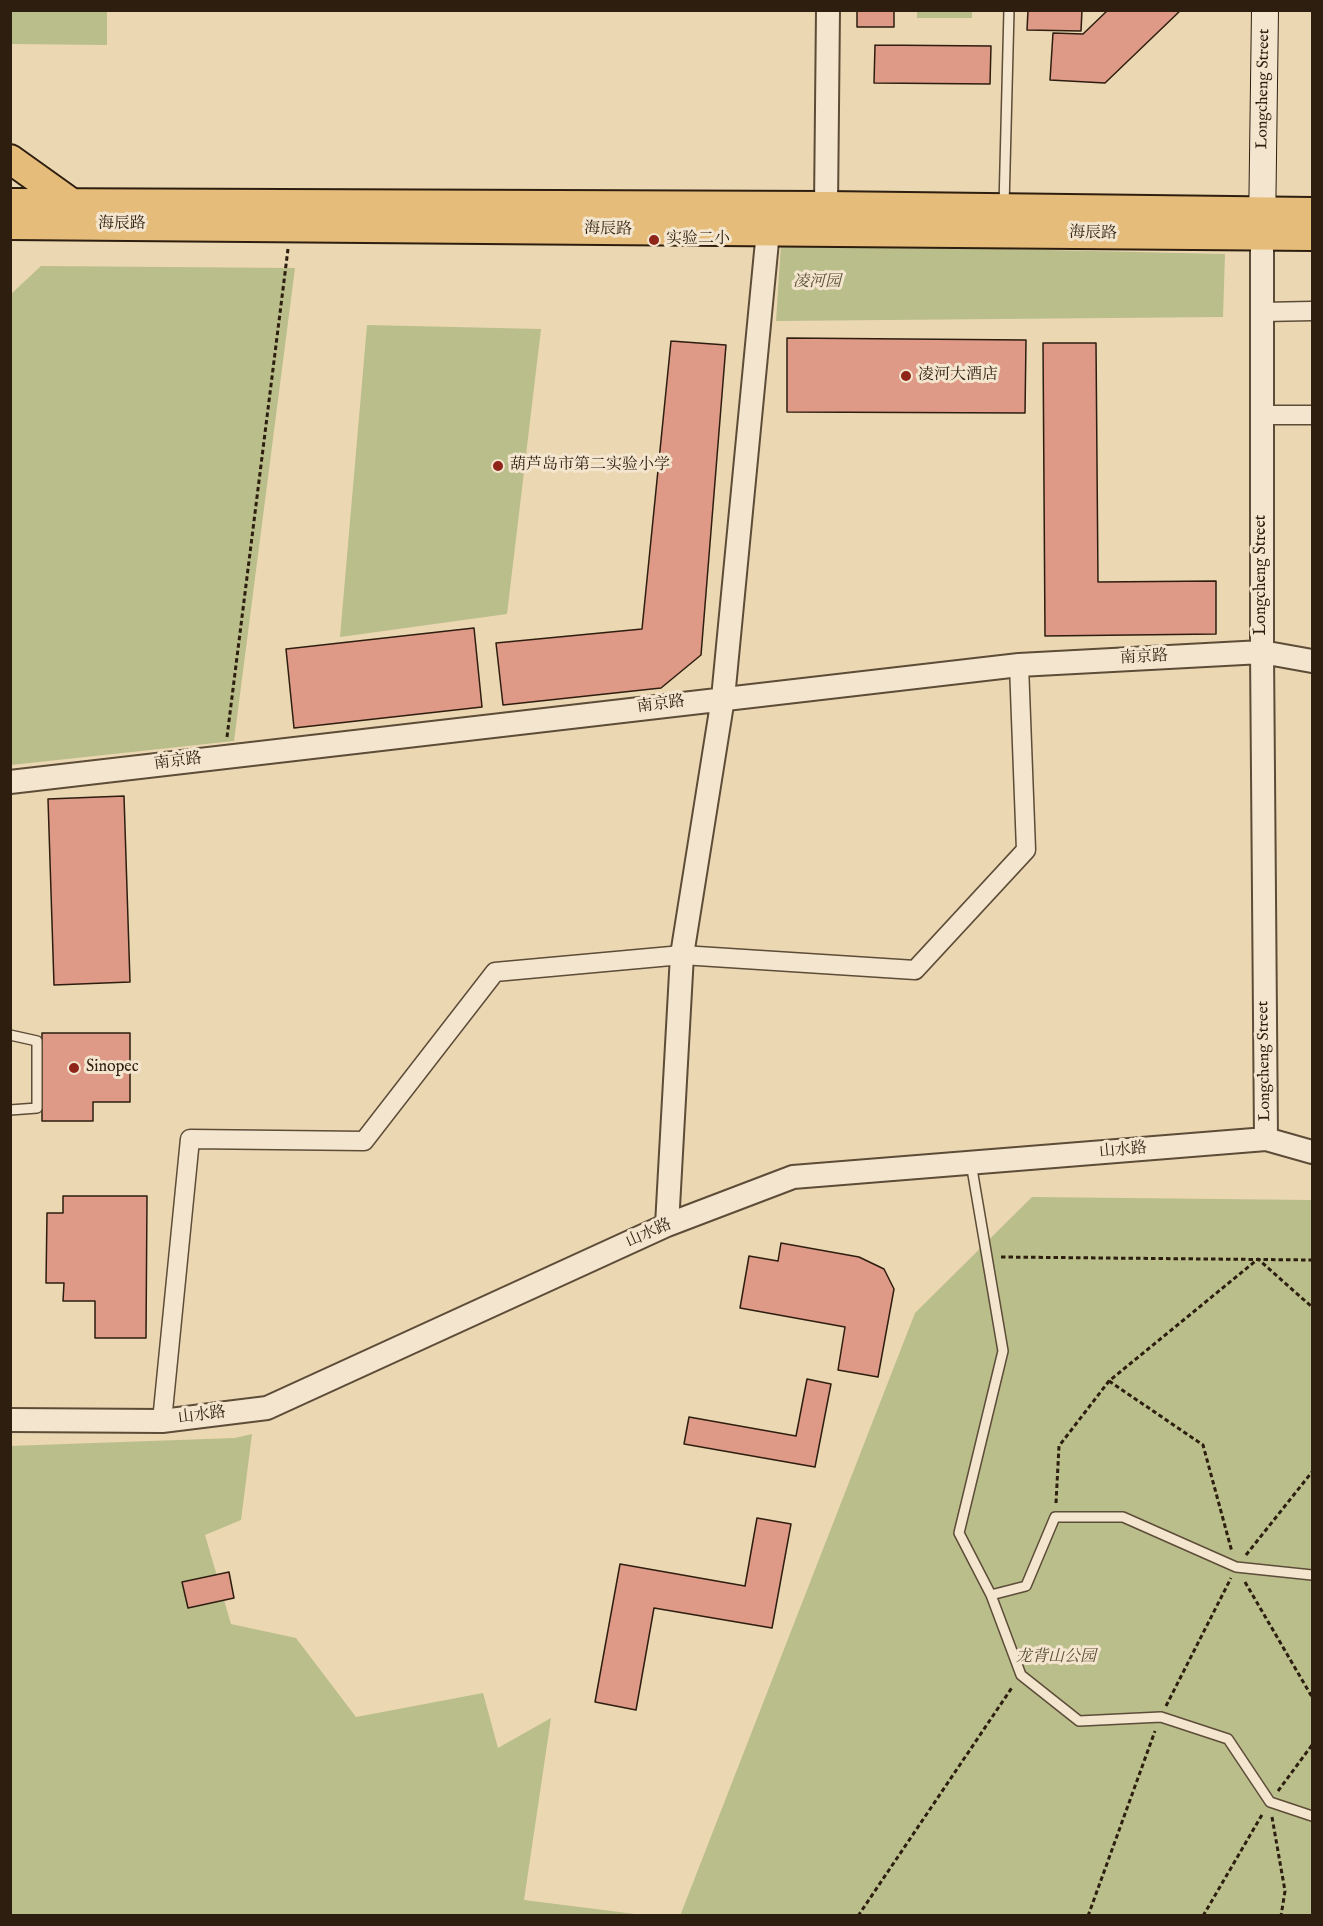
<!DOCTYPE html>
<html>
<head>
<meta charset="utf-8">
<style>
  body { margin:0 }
  #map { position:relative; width:1323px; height:1926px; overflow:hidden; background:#ecd7b3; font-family:"IM FELL English",serif }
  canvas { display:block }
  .frame { position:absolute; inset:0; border:12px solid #2d1e0f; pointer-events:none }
</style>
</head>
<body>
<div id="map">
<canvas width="1323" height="1926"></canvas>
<div class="frame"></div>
</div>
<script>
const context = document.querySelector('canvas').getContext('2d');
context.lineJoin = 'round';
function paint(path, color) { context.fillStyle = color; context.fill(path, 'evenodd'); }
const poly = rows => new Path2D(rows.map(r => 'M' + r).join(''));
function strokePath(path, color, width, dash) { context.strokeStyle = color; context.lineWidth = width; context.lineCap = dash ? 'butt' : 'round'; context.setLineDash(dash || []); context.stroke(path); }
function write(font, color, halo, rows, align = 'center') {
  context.font = font + ' "IM FELL English","Noto Serif SC",serif'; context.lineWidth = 6; context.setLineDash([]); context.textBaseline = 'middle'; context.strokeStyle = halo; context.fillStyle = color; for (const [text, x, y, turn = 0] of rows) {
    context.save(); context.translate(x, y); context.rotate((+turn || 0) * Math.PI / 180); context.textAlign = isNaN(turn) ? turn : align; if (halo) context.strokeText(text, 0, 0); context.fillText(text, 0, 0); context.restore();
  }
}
paint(poly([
  [11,10,107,11,107,45,11,44],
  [917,11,972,11,972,18,917,18],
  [781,244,1225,254,1223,317,776,321],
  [41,266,295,268,234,741,11,765,11,294],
  [367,325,541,329,507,614,340,637],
  [1032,1197,1312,1200,1312,1915,680,1916,915,1313],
  [252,1434,241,1520,205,1535,231,1624,296,1638,356,1717,483,1693,498,1748,551,1718,524,1900,643,1915,11,1915,10,1446,235,1438]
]), '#b9be8b');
const building = poly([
  [857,10,894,10,894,27,857,27,857,10],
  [1028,10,1082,10,1081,31,1027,30,1028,10],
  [1108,10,1181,10,1105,83,1050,80,1053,33,1083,34,1108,10],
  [875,45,991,46,990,84,874,83,875,45],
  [787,338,1026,340,1025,413,787,412,787,338],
  [671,341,726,345,701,655,661,688,503,705,496,643,642,629,671,341],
  [1043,343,1096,343,1098,582,1216,581,1216,634,1045,636,1043,343],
  [474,628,482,707,294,728,286,649,474,628],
  [124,796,130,982,54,985,48,799,124,796],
  [42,1033,130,1033,130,1102,93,1102,93,1121,42,1121,42,1033],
  [63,1196,147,1196,146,1338,95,1338,95,1301,63,1301,64,1283,46,1283,47,1213,63,1213,63,1196],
  [781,1243,859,1257,884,1269,894,1289,878,1377,838,1370,845,1327,740,1308,749,1256,778,1261,781,1243],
  [807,1379,831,1384,815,1467,684,1444,689,1417,796,1436,807,1379],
  [757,1518,791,1524,772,1628,654,1608,636,1710,595,1702,620,1564,745,1586,757,1518],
  [229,1572,234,1598,188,1608,182,1582,229,1572]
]);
paint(building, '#de9987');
strokePath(building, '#2d1e0f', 1.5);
const service = poly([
  [1004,206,1009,10],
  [10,1035,37,1041,37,1108,10,1110],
  [971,1163,1003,1351,959,1533,991,1595,1021,1675,1079,1721,1161,1717,1228,1739,1270,1802,1312,1816],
  [991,1595,1026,1586,1055,1517,1123,1517,1236,1567,1312,1575]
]);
const minor = poly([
  [1262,312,1312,311],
  [1262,415,1312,415],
  [162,1421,190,1139,364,1141,495,972,682,955,915,970,1026,850,1019,665]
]);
const tertiary = poly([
  [826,206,828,10],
  [1262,236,1262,652,1266,1139],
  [10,782,1019,665,1262,652,1312,661],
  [667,1225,682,955,723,698,768,231],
  [10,1420,162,1421,267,1408,667,1225,793,1177,1266,1139,1312,1152]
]);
const secondary = poly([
  [1262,230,1265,10]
]);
const primary = poly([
  [10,159,73,204],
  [10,203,826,206,1312,212],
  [10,225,1312,236]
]);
strokePath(service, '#5d4c38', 12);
strokePath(minor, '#5d4c38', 21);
strokePath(tertiary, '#5d4c38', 26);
strokePath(secondary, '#2d1e0f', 28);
strokePath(primary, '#2d1e0f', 32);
strokePath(poly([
  [227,737,288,249],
  [1001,1257,1312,1260],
  [1109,1381,1203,1445,1232,1552],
  [1056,1503,1059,1446,1109,1381,1258,1259,1312,1307],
  [1246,1555,1312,1472],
  [1245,1582,1312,1697],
  [1166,1706,1231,1578],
  [1278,1791,1312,1745],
  [1272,1817,1285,1891,1281,1916],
  [858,1916,1013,1686],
  [1088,1916,1155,1731],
  [1203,1916,1263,1813]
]), '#2d1e0f', 3, [4.5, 3]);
strokePath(service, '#f3e5ce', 9);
strokePath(minor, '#f3e5ce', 18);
strokePath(tertiary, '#f3e5ce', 22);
strokePath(secondary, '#f3e5ce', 26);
strokePath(primary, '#e6bc7a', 28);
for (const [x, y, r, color] of [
  [654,240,6,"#8f2418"],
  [906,376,6,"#8f2418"],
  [498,466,6,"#8f2418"],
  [74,1068,6,"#8f2418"]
]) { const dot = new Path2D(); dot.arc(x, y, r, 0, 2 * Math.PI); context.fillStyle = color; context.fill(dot); strokePath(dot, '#f3e5ce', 2); }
write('16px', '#2d1e0f', '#f3e5ce', [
  ["Longcheng Street",1264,89,-89],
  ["海辰路",122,225],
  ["海辰路",608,230,1],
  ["海辰路",1093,234,1],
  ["Longcheng Street",1262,575,-90],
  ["南京路",1144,658,-3],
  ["南京路",661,705,-7],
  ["南京路",178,762,-7],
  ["Longcheng Street",1265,1061,-91],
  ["山水路",1123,1151,-5],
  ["山水路",649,1234,-24],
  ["山水路",202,1416,-7]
]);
write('16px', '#2d1e0f', '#f3e5ce', [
  ["实验二小",666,240],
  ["凌河大酒店",918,376],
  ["葫芦岛市第二实验小学",510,466],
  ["Sinopec",86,1068]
], 'left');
write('italic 16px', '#574e34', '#f3e5ce', [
  ["凌河园",817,283],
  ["龙背山公园",1056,1658]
]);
</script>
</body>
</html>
